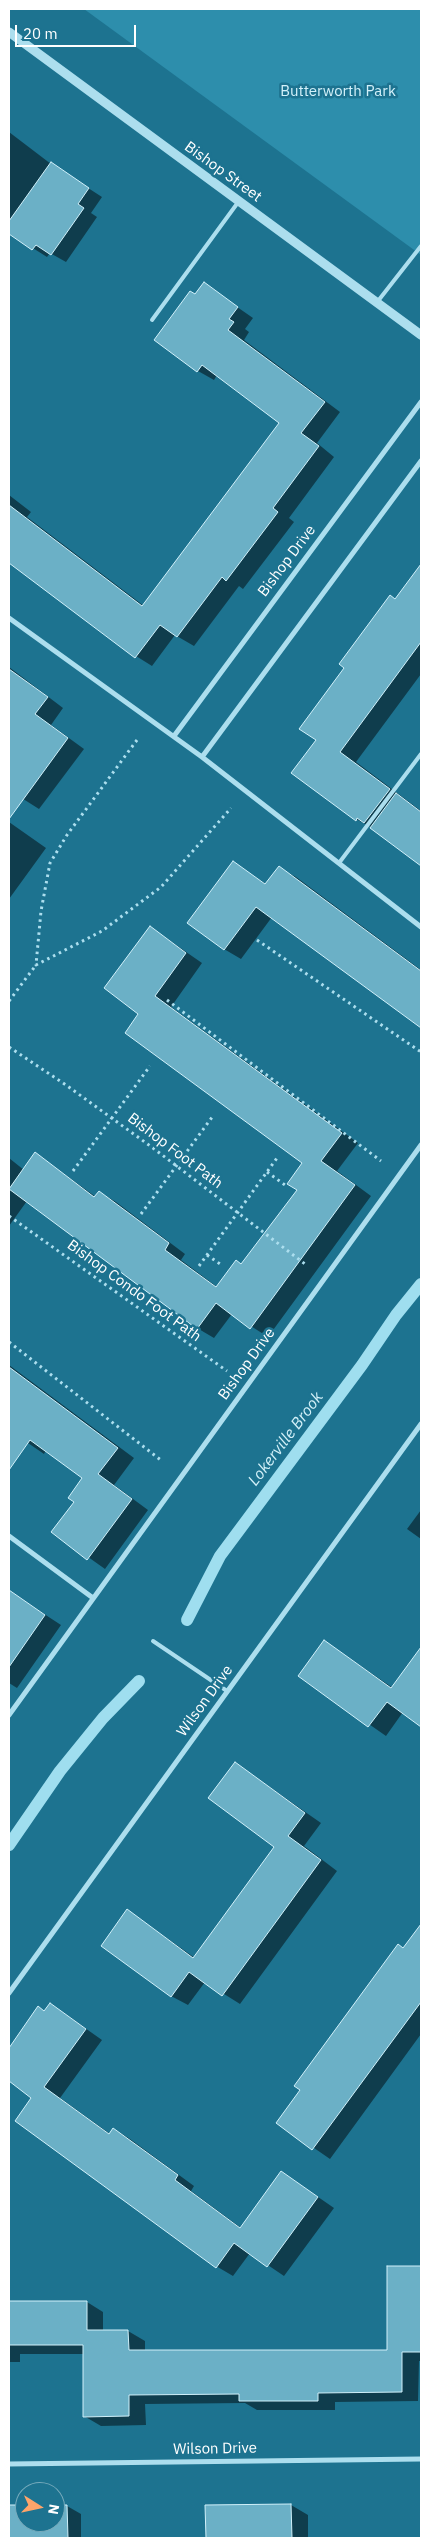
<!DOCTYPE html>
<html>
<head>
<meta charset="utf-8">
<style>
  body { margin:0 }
  #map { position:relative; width:430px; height:2547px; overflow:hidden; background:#1d7390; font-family:"IBM Plex Sans",sans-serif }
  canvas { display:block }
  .frame { position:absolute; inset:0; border:10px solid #fff; pointer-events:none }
  .north { position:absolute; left:15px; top:2482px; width:50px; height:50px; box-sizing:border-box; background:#1d7390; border:1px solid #77abbc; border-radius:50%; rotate:100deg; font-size:14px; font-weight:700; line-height:20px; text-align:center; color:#fff }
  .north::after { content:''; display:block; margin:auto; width:18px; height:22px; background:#fda46a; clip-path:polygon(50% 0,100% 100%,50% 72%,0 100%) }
  .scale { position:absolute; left:15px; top:25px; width:121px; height:22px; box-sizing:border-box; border:2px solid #fff; border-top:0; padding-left:6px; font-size:15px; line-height:18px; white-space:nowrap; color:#fff; -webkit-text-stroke:4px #1d7390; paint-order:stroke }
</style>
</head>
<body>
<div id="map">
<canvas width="430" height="2547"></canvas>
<div class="frame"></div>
<div class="north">N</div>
<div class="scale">20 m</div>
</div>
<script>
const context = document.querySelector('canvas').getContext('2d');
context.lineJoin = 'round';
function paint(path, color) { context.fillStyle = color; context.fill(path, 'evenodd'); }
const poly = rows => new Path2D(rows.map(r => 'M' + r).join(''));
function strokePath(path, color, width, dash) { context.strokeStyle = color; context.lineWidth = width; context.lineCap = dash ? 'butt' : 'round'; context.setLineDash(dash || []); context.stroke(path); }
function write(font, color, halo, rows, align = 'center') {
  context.font = font + ' "IBM Plex Sans",sans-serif'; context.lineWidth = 5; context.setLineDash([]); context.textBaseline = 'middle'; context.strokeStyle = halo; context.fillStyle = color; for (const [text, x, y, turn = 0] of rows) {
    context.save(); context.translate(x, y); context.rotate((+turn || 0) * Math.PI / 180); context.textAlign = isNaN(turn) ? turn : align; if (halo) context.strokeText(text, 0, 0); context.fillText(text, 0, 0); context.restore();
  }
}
paint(poly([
  [84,9,421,9,421,255]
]), '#2d8eac');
paint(poly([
  [9,132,51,164,102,197,91,213,97,217,66,262,50,253,47,257,9,233,11,220,9,218],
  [204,284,253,318,245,329,249,332,244,340,340,412,317,443,334,457,289,518,294,522,243,589,239,586,194,646,175,635,152,666,136,656,9,561,9,495,31,512,27,517,144,606,281,423,217,375,214,380,198,371,195,296],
  [421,566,421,674,356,762,421,811,421,864,373,828,356,819,317,740,396,600],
  [9,667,63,708,51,725,84,749,39,809,9,790,9,745,19,730,9,722],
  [9,822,46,848,9,899],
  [233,863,266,884,279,868,296,877,421,970,421,1027,272,917,241,959,224,949],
  [150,927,202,963,171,1007,358,1143,337,1171,371,1196,268,1337,232,1314,214,1338,197,1328,27,1201,9,1226,9,1158,24,1170,36,1154,96,1197,99,1192,116,1202,185,1254,181,1260,217,1287,242,1265,299,1190,304,1162,140,1014],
  [9,1365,134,1458,114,1485,148,1510,105,1569,53,1532,75,1502,83,1478,46,1450,44,1454,9,1430],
  [421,1510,421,1539,407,1529],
  [9,1591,61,1625,17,1688,9,1683],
  [325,1642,393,1688,421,1649,421,1726,403,1712,386,1736,300,1676],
  [235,1763,321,1823,304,1846,337,1871,240,2004,205,1982,188,2005,171,1996,128,1911,195,1958,276,1846],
  [421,1926,421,2034,330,2159,278,2123],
  [51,2004,102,2040,60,2098,110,2134,114,2129,130,2139,194,2186,191,2191,241,2228,282,2172,334,2208,284,2276,250,2253,233,2276,216,2266,33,2097,9,2080,9,2061,11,2058,9,2050,39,2008,45,2012],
  [388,2267,421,2267,421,2361,419,2361,418,2401,335,2402,335,2410,257,2410,245,2403,145,2404,146,2425,101,2426,84,2416,84,2354,20,2354,20,2362,9,2362,9,2303,87,2302,103,2312,103,2331,128,2331,145,2341,145,2351,388,2351],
  [291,2505,308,2515,308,2538,207,2538,207,2506],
  [9,2506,25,2506,25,2522,55,2522,55,2506,67,2506,81,2514,81,2538,9,2538]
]), '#0007');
strokePath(poly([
  [187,1620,220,1556,362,1365,396,1315,421,1284],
  [9,1845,60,1771,103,1718,139,1681]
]), '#9fdeef', 12);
const building = poly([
  [51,162,89,188,78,204,84,208,51,255,36,245,32,250,9,234,9,221,51,162],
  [204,282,238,307,229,319,234,322,228,330,325,402,301,433,319,446,273,508,278,512,226,581,222,577,177,637,160,625,135,658,9,563,9,505,142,606,279,423,202,365,197,372,154,340,190,291,195,294,204,282],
  [421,564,421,642,340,752,390,789,364,823,357,818,356,821,291,773,316,740,299,729,344,668,339,664,390,595,395,599,421,564],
  [9,669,48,697,35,714,68,738,9,819,9,669],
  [396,793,421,812,421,866,370,828,396,793],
  [233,861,265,884,279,866,421,971,421,1028,256,907,224,950,187,923,233,861],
  [150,926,186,953,155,996,342,1133,321,1161,355,1185,250,1329,216,1303,197,1329,9,1189,35,1152,94,1197,99,1191,169,1243,165,1250,216,1287,236,1260,241,1264,297,1190,287,1184,302,1163,125,1033,138,1014,104,988,150,926],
  [9,1367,118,1448,98,1474,132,1499,87,1560,51,1532,74,1502,68,1498,82,1478,30,1440,9,1470,9,1367],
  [9,1590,45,1615,9,1667,9,1590],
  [324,1640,391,1688,421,1647,421,1727,387,1702,368,1727,298,1676,324,1640],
  [235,1762,305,1813,288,1836,321,1860,222,1996,189,1972,171,1997,101,1946,127,1909,193,1958,274,1847,208,1798,235,1762],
  [421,1924,421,2002,312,2150,276,2123,300,2090,294,2086,398,1944,403,1948,421,1924],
  [50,2003,86,2029,44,2087,109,2134,113,2128,178,2175,175,2180,240,2228,281,2171,318,2197,267,2267,234,2243,216,2268,15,2121,31,2098,9,2081,9,2048,38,2006,44,2011,50,2003],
  [387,2266,421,2266,421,2352,402,2352,402,2392,318,2393,318,2401,239,2401,239,2394,129,2395,129,2416,83,2417,83,2345,9,2345,9,2301,87,2301,87,2330,128,2330,129,2350,387,2350,387,2266],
  [291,2504,292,2538,206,2538,205,2505,291,2504],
  [9,2505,25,2505,25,2522,55,2522,55,2505,67,2505,68,2538,9,2538,9,2505]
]);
paint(building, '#6bb0c6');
strokePath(building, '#d1f0fa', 1);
strokePath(poly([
  [137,740,67,835,50,863,41,911,36,965,102,931,161,887,231,808],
  [257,940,421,1052],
  [167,1000,381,1161],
  [9,1001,36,965],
  [9,1047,66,1085,153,1148,305,1264],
  [73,1171,150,1066],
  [267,1172,285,1185],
  [141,1214,213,1116],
  [9,1216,227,1371],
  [207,1255,223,1266],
  [199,1266,277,1158],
  [9,1342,162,1461]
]), '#acdeee', 3, [2.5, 4]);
strokePath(poly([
  [378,301,421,246],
  [152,320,239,201],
  [339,863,421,754],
  [153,1641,227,1691]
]), '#acdeee', 4);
strokePath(poly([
  [9,618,202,757,421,927],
  [174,736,421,402],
  [202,757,421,461],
  [9,1536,93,1598],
  [9,1715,421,1145],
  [9,1993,421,1424],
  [9,2464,421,2459]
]), '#acdeee', 5);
strokePath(poly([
  [9,32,421,335]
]), '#acdeee', 9);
write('15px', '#d3f1fa', '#1d7390', [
  ["Butterworth Park",338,92]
]);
write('15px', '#fff', '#1d7390', [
  ["Bishop Street",223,172,36],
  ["Bishop Drive",287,561,-53],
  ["Bishop Foot Path",175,1151,37],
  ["Bishop Condo Foot Path",134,1291,36],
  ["Bishop Drive",247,1364,-54],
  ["Wilson Drive",205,1701,-54],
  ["Wilson Drive",215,2449,-1]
]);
write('italic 16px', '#d4f1f9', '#1d7390', [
  ["Lokerville Brook",286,1439,-53]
]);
</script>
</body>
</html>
